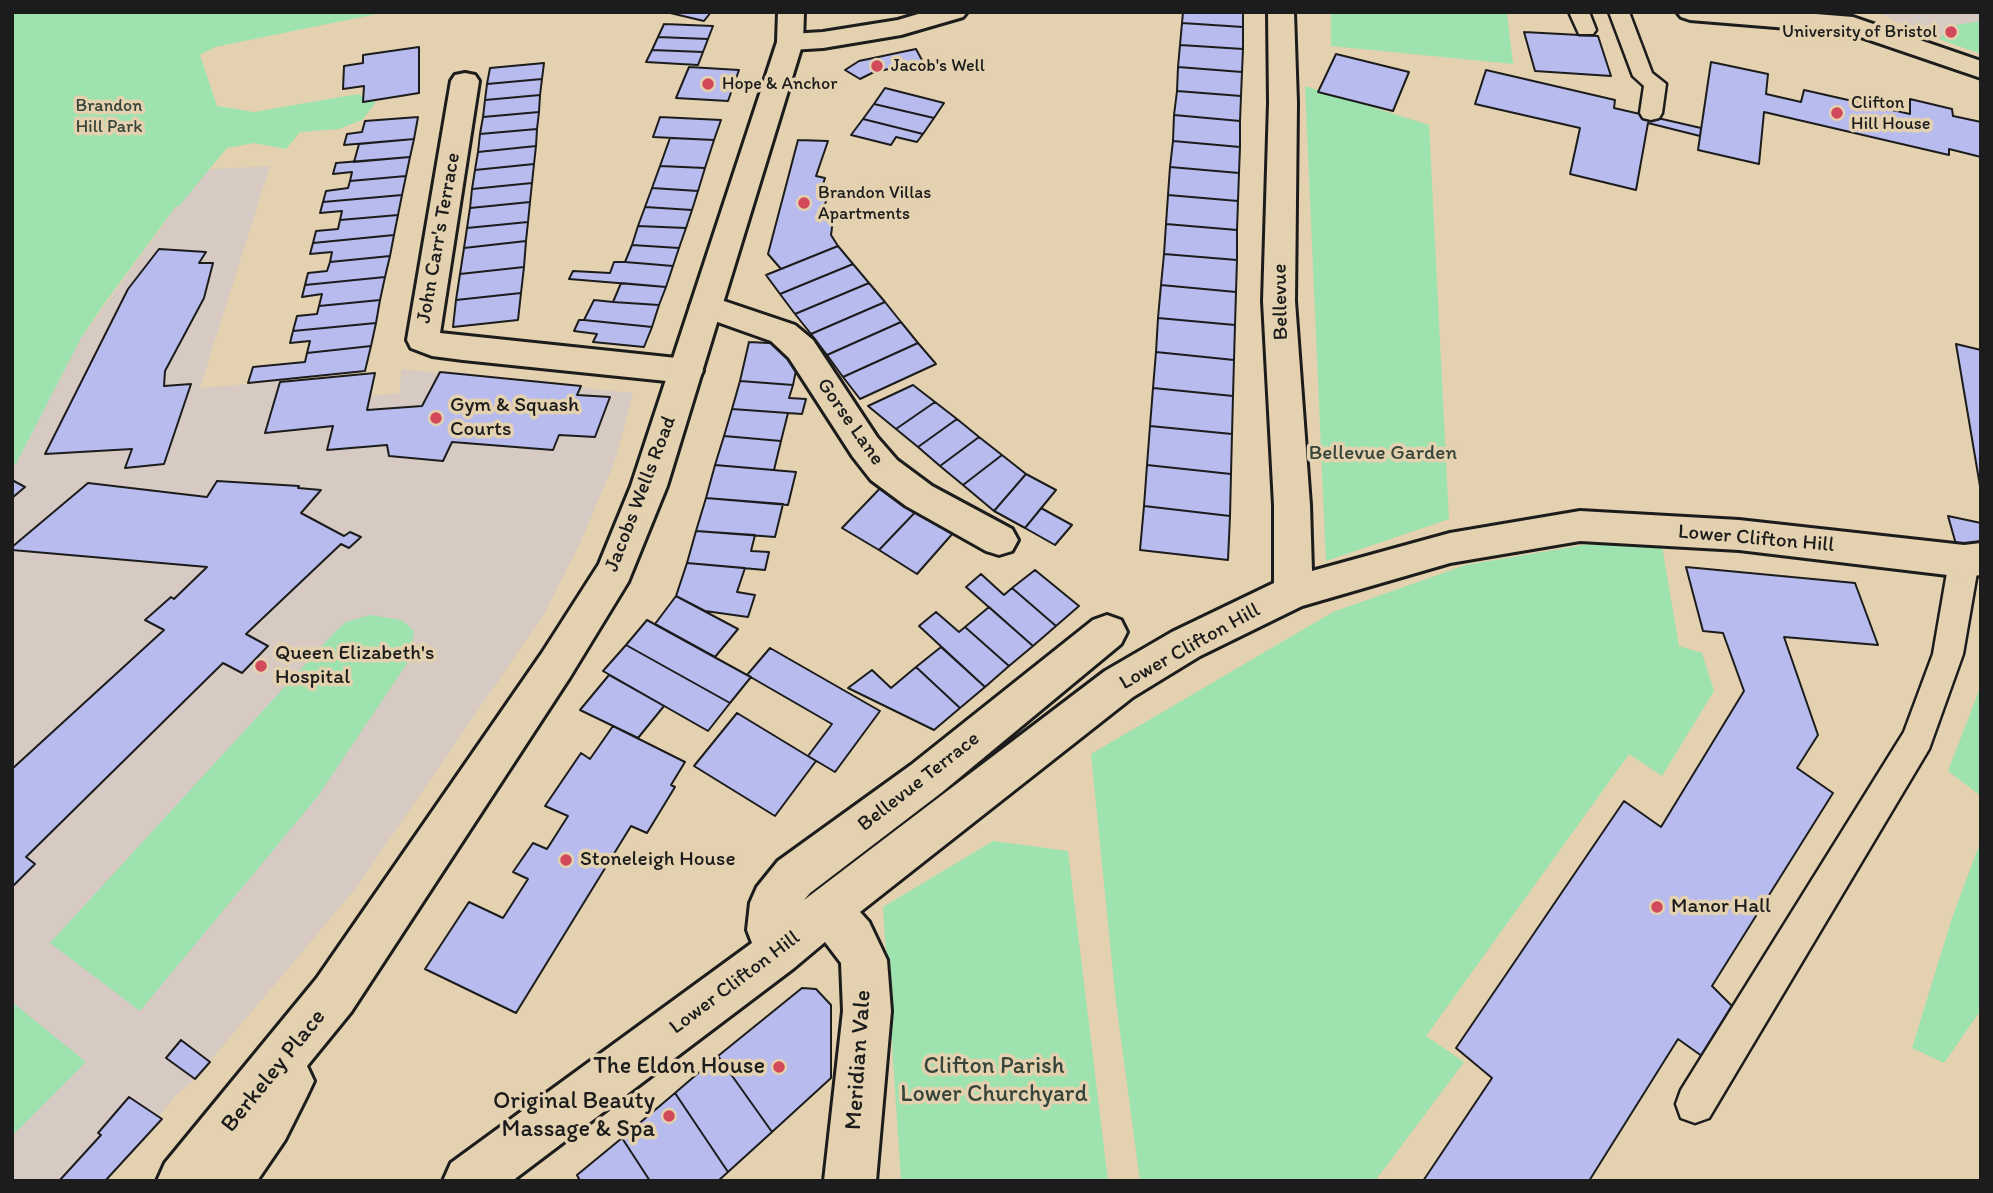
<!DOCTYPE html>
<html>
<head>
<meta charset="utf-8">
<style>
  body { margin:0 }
  #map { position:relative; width:1993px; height:1193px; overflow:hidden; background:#e3d1af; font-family:Itim,sans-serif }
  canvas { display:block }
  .frame { position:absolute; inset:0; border:14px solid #1c1c1c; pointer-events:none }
</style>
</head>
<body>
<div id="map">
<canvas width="1993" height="1193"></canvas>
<div class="frame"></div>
</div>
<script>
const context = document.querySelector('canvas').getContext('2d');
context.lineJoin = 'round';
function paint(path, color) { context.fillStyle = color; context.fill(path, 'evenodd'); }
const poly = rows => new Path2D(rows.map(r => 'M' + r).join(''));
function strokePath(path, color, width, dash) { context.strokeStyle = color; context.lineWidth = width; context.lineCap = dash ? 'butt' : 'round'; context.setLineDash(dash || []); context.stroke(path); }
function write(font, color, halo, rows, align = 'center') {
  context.font = font + ' Itim,sans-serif'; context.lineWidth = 7; context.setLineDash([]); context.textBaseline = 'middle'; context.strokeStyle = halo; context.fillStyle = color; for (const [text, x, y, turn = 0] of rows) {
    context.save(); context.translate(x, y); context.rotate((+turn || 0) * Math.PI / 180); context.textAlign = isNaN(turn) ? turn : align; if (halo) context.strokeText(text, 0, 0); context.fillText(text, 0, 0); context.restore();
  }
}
paint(poly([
  [1877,12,1981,12,1981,54,1905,26],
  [270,166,200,388,375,373,372,396,400,393,401,369,633,393,615,461,580,543,544,614,356,888,195,1079,175,1096,159,1117,162,1119,130,1156,128,1155,105,1181,12,1181,12,464,16,464,81,338,168,218,196,170]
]), '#d6cac2');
paint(poly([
  [12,12,386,12,215,47,200,55,217,106,254,112,358,94,376,102,362,120,339,129,300,132,286,149,254,143,227,148,179,206,176,206,104,304,81,338,16,464,12,464],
  [1331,12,1507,14,1513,64,1331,46],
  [1981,21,1981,54,1939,39,1950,26],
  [1305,86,1429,125,1449,519,1326,561],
  [1589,544,1662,546,1679,646,1702,653,1714,691,1662,776,1629,754,1426,1036,1464,1062,1375,1181,1140,1181,1116,1002,1091,754,1333,612,1466,565],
  [370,615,402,620,414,631,410,659,318,796,140,1011,50,943,334,633,346,622],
  [1980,688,1981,688,1981,796,1948,771],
  [1981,840,1981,1010,1944,1063,1912,1048,1952,918],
  [993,841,1068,851,1108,1181,901,1181,883,907],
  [12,1002,86,1062,12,1136]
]), '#9ee3af');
const building = poly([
  [666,12,711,12,704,21,666,12],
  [1183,12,1243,12,1243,27,1182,23,1183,12],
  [1182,23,1243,27,1243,49,1180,45,1182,23],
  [664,24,713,26,708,39,658,37,664,24],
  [1524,32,1598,36,1611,76,1535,71,1524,32],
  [658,37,708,39,703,52,652,50,658,37],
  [1180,45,1243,49,1242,72,1178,67,1180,45],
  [419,47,419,93,363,102,364,86,343,89,344,66,363,63,363,55,419,47],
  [916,49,923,62,874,72,860,79,845,70,859,61,916,49],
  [652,50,703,52,698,65,646,62,652,50],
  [1336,54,1409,72,1393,111,1318,92,1336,54],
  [1711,62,1768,74,1766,94,1801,102,1804,90,1910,114,1910,99,1952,109,1953,116,1981,122,1981,157,1949,149,1949,155,1764,112,1759,164,1698,150,1711,62],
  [544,63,542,79,487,84,490,68,544,63],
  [689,67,739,70,728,101,676,98,689,67],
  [1178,67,1242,72,1241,96,1177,91,1178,67],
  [1486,70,1615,100,1614,108,1701,128,1700,136,1648,123,1636,190,1570,174,1580,128,1475,104,1486,70],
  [542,79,540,95,485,100,487,84,542,79],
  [885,88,944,103,934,118,874,104,885,88],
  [1177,91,1241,96,1240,121,1174,115,1177,91],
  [540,95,539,112,483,117,485,100,540,95],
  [874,104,934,118,923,134,863,119,874,104],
  [539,112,537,129,480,134,483,117,539,112],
  [1174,115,1240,121,1240,147,1173,141,1174,115],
  [418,117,414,139,344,145,347,134,362,132,365,121,418,117],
  [660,117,721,120,714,140,653,137,660,117],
  [863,119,923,134,917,142,896,137,891,145,851,135,863,119],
  [537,129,536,146,478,152,480,134,537,129],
  [670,138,714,140,705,168,660,166,670,138],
  [414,139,410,157,354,162,359,144,414,139],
  [798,140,828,141,816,176,825,178,820,194,828,194,823,211,834,212,831,235,838,246,781,269,768,254,798,140],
  [1173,141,1240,147,1239,173,1170,167,1173,141],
  [536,146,534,164,475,170,478,152,536,146],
  [410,157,406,176,350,181,352,172,333,174,336,163,410,157],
  [534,164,532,183,472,189,475,170,534,164],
  [660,166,705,168,698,191,652,188,660,166],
  [1170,167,1239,173,1238,201,1168,195,1170,167],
  [406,176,402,195,323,202,326,191,348,188,350,181,406,176],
  [532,183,530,202,470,208,472,189,532,183],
  [652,188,698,191,692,210,645,207,652,188],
  [402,195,398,215,340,220,342,211,320,213,323,202,402,195],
  [1168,195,1238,201,1237,230,1166,224,1168,195],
  [530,202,528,222,467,228,470,208,530,202],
  [645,207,692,210,686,228,638,226,645,207],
  [398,215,394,235,313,243,316,231,338,229,340,220,398,215],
  [528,222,526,241,464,248,467,228,528,222],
  [1166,224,1237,230,1237,260,1164,254,1166,224],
  [638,226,686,228,679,248,632,245,638,226],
  [394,235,390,256,330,262,332,252,310,254,313,243,394,235],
  [526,241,524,267,460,274,464,248,526,241],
  [632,245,679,248,673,266,625,262,632,245],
  [838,246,853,264,780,294,766,275,838,246],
  [159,249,206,252,199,263,213,263,204,298,165,371,164,386,191,384,164,464,125,468,132,449,45,454,128,289,159,249],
  [1164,254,1237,260,1236,292,1161,285,1164,254],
  [390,256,385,277,305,285,308,273,327,271,330,262,390,256],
  [614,262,625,262,673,266,666,287,569,279,573,271,610,273,614,262],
  [853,264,869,283,795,314,780,294,853,264],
  [524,267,521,293,456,300,460,274,524,267],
  [385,277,380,300,319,306,322,294,302,297,305,285,385,277],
  [621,283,666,287,659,305,613,302,621,283],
  [869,283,885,302,811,334,795,314,869,283],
  [1161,285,1236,292,1235,325,1158,318,1161,285],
  [521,293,518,320,453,327,456,300,521,293],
  [380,300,376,323,293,331,297,316,317,314,319,306,380,300],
  [594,300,613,302,659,305,652,327,584,320,594,300],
  [885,302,901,322,827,355,811,334,885,302],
  [1158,318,1235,325,1234,360,1156,352,1158,318],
  [579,320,584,320,652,327,644,347,593,342,597,334,574,331,579,320],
  [901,322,918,343,843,377,827,355,901,322],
  [376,323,371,346,307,353,310,341,290,343,293,331,376,323],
  [749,342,788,344,799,356,793,385,740,381,749,342],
  [918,343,936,364,860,399,843,377,918,343],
  [1956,344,1981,350,1981,492,1956,344],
  [371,346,365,371,248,383,253,367,305,362,307,353,371,346],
  [1156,352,1234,360,1233,396,1153,388,1156,352],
  [440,372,581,386,577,395,610,397,595,437,559,435,553,450,452,442,443,461,389,456,387,445,327,450,333,426,265,433,280,382,375,373,367,410,422,406,440,372],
  [740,381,793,385,789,398,806,399,802,414,732,409,740,381],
  [913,385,935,402,896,429,868,406,913,385],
  [1153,388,1233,396,1232,434,1150,426,1153,388],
  [935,402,957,419,918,447,896,429,935,402],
  [732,409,788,413,781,441,724,436,732,409],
  [957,419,979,437,940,466,918,447,957,419],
  [1150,426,1232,434,1231,474,1147,465,1150,426],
  [724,436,781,441,774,470,715,465,724,436],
  [979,437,1002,455,963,485,940,466,979,437],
  [1002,455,1026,474,994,511,963,485,1002,455],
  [715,465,796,472,788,505,706,498,715,465],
  [1147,465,1231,474,1230,516,1144,506,1147,465],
  [1026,474,1056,490,1025,528,994,511,1026,474],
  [12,480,25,487,12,498,12,480],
  [217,481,299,486,298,488,321,490,301,513,344,536,350,532,361,537,349,548,341,544,246,634,268,646,242,673,223,663,26,857,35,864,12,887,12,769,164,630,145,620,171,597,174,599,207,567,12,550,12,547,88,483,207,497,217,481],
  [887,481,924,503,879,550,842,528,887,481],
  [706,498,783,504,775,537,696,531,706,498],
  [924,503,961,524,917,574,879,550,924,503],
  [1144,506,1230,516,1228,560,1140,550,1144,506],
  [1041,508,1072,525,1055,545,1025,528,1041,508],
  [1948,516,1981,523,1981,556,1961,562,1948,516],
  [696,531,755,535,751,551,769,552,765,570,687,563,696,531],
  [687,563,745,568,737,592,755,595,748,617,705,611,676,596,687,563],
  [1686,567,1855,583,1878,645,1784,637,1818,735,1797,768,1833,793,1712,986,1734,1008,1706,1059,1678,1039,1589,1181,1423,1181,1492,1078,1456,1048,1624,801,1661,827,1744,691,1723,633,1703,631,1686,567],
  [1035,570,1079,606,1056,626,1012,588,1035,570],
  [981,574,1004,595,1012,588,1056,626,1033,646,966,587,981,574],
  [676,596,738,629,715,657,655,624,676,596],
  [989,607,1033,646,1009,666,965,627,989,607],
  [936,612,959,632,965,627,1009,666,985,687,919,626,936,612],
  [647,620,747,675,751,677,730,703,626,645,647,620],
  [626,645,730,703,708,731,603,671,626,645],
  [941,647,985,687,960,708,916,667,941,647],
  [770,648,880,711,835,772,808,756,832,724,747,675,770,648],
  [916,667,960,708,934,730,848,688,872,670,891,688,916,667],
  [609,675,664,706,638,738,580,710,609,675],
  [737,713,816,761,775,816,694,766,737,713],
  [613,726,685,762,671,785,675,787,647,833,631,826,516,1013,425,969,469,902,503,918,528,879,513,872,533,843,547,849,568,816,545,806,581,753,590,759,613,726],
  [802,988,816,989,831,1005,831,1078,772,1132,718,1056,802,988],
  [181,1040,210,1062,195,1079,166,1058,181,1040],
  [718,1056,772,1132,728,1172,675,1093,718,1056],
  [675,1093,728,1172,718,1181,650,1181,622,1138,675,1093],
  [129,1097,162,1119,105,1181,59,1181,101,1135,98,1133,129,1097],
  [622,1138,650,1181,580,1181,577,1175,622,1138]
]);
paint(building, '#b8bbed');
strokePath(building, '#1c1c1c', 2);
const service = poly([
  [1569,12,1589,12,1596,30,1593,34,1579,34,1569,12],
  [1609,12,1629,12,1652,73,1666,84,1662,113,1659,118,1651,120,1643,118,1640,113,1644,86,1633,76,1609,12],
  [1964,549,1974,552,1979,561,1963,654,1929,749,1709,1118,1695,1123,1681,1118,1676,1104,1681,1090,1904,732,1933,654,1949,561,1954,552,1964,549]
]);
const minor = poly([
  [925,12,967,12,963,17,901,35,823,48,790,50,781,48,777,42,781,36,790,34,823,32,898,20,925,12],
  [1268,12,1294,12,1297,103,1295,301,1310,505,1312,571,1450,533,1580,511,1739,520,1964,545,1981,543,1981,575,1964,577,1739,550,1580,541,1450,563,1302,606,1200,656,1133,697,860,912,869,922,887,960,891,1011,876,1181,824,1181,843,1011,841,963,825,942,794,968,512,1181,443,1181,451,1163,752,943,747,930,750,903,757,887,778,861,911,765,1093,620,1107,615,1121,620,1127,632,1121,644,941,793,810,893,804,900,1105,671,1172,632,1274,583,1274,505,1263,301,1269,103,1268,12],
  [1677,12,1791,12,1853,17,1981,61,1981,78,1849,33,1690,20,1681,17,1677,12],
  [465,73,475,75,479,81,440,333,686,359,698,362,703,371,698,380,686,383,463,360,432,356,411,348,407,340,451,81,455,75,465,73],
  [706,295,795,325,813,340,877,437,897,460,932,486,1012,529,1018,540,1012,551,999,555,986,551,906,506,871,480,853,457,789,358,771,341,695,314,690,306,695,298,706,295]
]);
const secondary = poly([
  [778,12,804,12,803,42,667,486,628,582,570,677,351,1012,307,1066,314,1081,306,1098,285,1140,257,1181,157,1181,165,1163,317,978,542,653,599,564,631,486,777,42,778,12]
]);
strokePath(service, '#1c1c1c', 5);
strokePath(minor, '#1c1c1c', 6);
strokePath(secondary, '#1c1c1c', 6);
paint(service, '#e3d1af');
paint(minor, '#e3d1af');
paint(secondary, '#e3d1af');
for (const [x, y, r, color] of [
  [1951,32,7,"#d1495b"],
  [877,66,7,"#d1495b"],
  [708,84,7,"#d1495b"],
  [1837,113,7,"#d1495b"],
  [804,203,7,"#d1495b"],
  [436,418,7,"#d1495b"],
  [261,666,7,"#d1495b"],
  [566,860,7,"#d1495b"],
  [1657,907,7,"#d1495b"],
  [779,1067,7,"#d1495b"],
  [669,1116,7,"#d1495b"]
]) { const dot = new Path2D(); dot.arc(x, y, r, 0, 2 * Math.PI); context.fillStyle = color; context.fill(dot); strokePath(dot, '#e3d1af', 2.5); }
write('18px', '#1c1c1c', '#e3d1af', [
  ["University of Bristol",1937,32,"right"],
  ["Jacob's Well",891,66],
  ["Hope & Anchor",722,84],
  ["Clifton",1851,103],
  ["Hill House",1851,124],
  ["Brandon Villas",818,193],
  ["Apartments",818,214]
], 'left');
write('18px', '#364439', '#e3d1af', [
  ["Brandon",109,106],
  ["Hill Park",109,127]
]);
write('21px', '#1c1c1c', '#e3d1af', [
  ["John Carr's Terrace",439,238,-80],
  ["Bellevue",1281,302,-91],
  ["Gorse Lane",850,422,55],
  ["Jacobs Wells Road",641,494,-69],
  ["Lower Clifton Hill",1756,539,5],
  ["Lower Clifton Hill",1190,647,-29],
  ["Bellevue Terrace",919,782,-38],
  ["Lower Clifton Hill",735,983,-37]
]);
write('21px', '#1c1c1c', '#e3d1af', [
  ["Gym & Squash",450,406],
  ["Courts",450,430],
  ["Queen Elizabeth's",275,654],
  ["Hospital",275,678],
  ["Stoneleigh House",580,860],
  ["Manor Hall",1671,907]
], 'left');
write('21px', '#364439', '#e3d1af', [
  ["Bellevue Garden",1383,454]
]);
write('24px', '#1c1c1c', '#e3d1af', [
  ["Meridian Vale",859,1060,-86],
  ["Berkeley Place",274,1071,-51]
]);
write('24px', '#1c1c1c', '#e3d1af', [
  ["The Eldon House",765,1067],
  ["Original Beauty",655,1102],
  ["Massage & Spa",655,1130]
], 'right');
write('24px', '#364439', '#e3d1af', [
  ["Clifton Parish",994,1067],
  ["Lower Churchyard",994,1095]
]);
</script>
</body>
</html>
